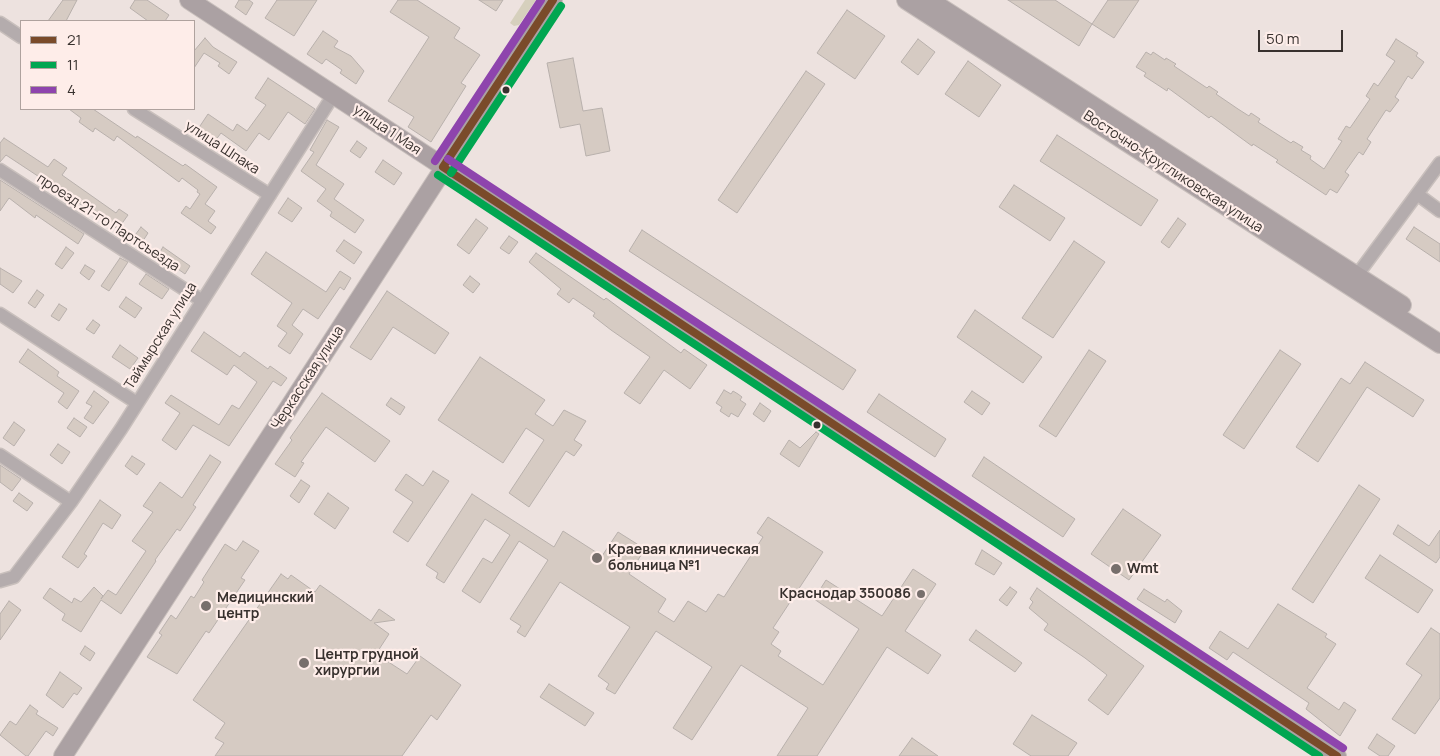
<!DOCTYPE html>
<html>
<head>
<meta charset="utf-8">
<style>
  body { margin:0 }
  #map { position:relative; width:1440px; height:756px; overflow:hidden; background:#ede2df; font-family:Manrope,sans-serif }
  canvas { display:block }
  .legend { position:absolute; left:20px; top:20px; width:175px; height:90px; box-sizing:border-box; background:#feede9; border:1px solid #afa29e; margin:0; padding:6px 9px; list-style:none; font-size:15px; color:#38312e }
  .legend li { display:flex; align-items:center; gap:10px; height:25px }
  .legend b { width:25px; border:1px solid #afa29e }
  .scale { position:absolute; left:1258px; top:30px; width:85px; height:22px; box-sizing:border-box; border:2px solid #38312e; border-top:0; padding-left:6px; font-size:15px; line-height:18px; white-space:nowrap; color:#38312e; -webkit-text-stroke:4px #feede9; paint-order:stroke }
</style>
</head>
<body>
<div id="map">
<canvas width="1440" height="756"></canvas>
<ul class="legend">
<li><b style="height:6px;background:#7a4b2a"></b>21</li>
<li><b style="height:6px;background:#00a651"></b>11</li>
<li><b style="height:6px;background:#8e44ad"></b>4</li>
</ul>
<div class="scale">50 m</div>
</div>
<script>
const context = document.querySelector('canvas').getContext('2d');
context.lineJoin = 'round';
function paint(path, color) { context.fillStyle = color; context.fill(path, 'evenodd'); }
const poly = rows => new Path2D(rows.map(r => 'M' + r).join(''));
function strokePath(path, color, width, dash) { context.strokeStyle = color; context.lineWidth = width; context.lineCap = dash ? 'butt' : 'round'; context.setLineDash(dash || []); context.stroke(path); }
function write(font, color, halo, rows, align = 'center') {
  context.font = font + ' Manrope,sans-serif'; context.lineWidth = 4.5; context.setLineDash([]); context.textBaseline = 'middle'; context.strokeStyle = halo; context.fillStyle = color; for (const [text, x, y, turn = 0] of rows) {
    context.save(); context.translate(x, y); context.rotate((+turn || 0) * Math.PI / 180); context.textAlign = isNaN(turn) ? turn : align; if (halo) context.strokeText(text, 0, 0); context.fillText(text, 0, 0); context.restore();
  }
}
paint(poly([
  [525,0,536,0,519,25,514,26,510,23]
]), '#d6d0bd');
const building = poly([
  [63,0,77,0,66,21,48,21,63,0],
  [135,0,147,0,169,15,165,21,148,21,130,8,135,0],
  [239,0,249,0,253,3,246,15,235,7,239,0],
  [277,0,317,0,294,36,265,18,277,0],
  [398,0,417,0,460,28,454,38,480,55,461,83,466,86,431,142,408,127,414,117,388,101,429,37,390,12,398,0],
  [479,0,503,0,496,11,479,0],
  [1008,0,1055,0,1092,24,1079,46,1008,0],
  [1108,0,1139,0,1114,38,1092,24,1108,0],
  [847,10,885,36,855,79,817,53,847,10],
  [323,31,338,41,334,47,351,56,364,71,356,84,340,73,342,70,326,59,322,64,307,54,323,31],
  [205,38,213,47,237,62,229,74,218,66,220,63,204,53,194,68,194,51,205,38],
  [918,39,935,52,918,75,901,62,918,39],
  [1396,39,1418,53,1416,56,1424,62,1412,79,1408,76,1395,97,1399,100,1390,112,1386,110,1367,139,1371,142,1363,155,1359,152,1345,172,1349,175,1337,193,1330,189,1326,195,1276,162,1278,160,1253,144,1252,146,1211,116,1209,118,1168,88,1167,91,1144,76,1146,73,1136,67,1146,52,1151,55,1153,52,1165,60,1166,58,1176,64,1174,66,1207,88,1209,86,1218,92,1216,94,1238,109,1249,116,1251,113,1260,119,1258,122,1291,143,1293,141,1303,147,1301,150,1311,156,1310,159,1324,169,1342,141,1338,139,1346,126,1350,128,1370,99,1366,96,1374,83,1378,86,1395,61,1386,55,1396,39],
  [573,58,583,111,602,108,610,151,586,156,580,124,560,128,547,63,573,58],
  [968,61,1001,85,979,117,945,94,968,61],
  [806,71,825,84,737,213,718,200,806,71],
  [268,78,315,109,305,124,288,112,269,140,259,133,246,151,221,133,215,141,198,129,208,114,233,131,237,124,247,131,266,105,255,98,268,78],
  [69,109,93,109,136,138,137,136,183,166,185,164,217,187,205,204,215,211,208,221,216,227,211,234,181,213,186,206,190,209,200,194,197,192,198,190,182,178,179,182,117,136,114,141,95,128,93,132,79,122,81,118,69,109],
  [327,120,339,127,316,165,344,184,334,199,364,220,355,233,330,216,332,212,317,201,326,189,301,171,314,152,310,150,327,120],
  [1057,135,1158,200,1141,226,1040,161,1057,135],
  [4,138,48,167,54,159,67,168,62,175,116,213,119,209,128,215,118,229,6,155,0,162,0,143,4,138],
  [357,141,367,148,360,158,350,151,357,141],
  [383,160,402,173,394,185,375,172,383,160],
  [0,180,84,234,78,244,36,215,35,218,9,198,0,211,0,180],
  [1014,185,1065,218,1050,241,999,207,1014,185],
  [288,198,302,208,292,222,278,213,288,198],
  [1178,218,1186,224,1169,248,1161,242,1178,218],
  [476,219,488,228,469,254,457,245,476,219],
  [141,227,148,233,141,244,133,238,141,227],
  [1414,227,1440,244,1440,262,1406,239,1414,227],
  [642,230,856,370,843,390,629,251,642,230],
  [509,236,518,242,509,254,500,248,509,236],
  [344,240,362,252,354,264,336,251,344,240],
  [1074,241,1105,262,1053,338,1022,318,1074,241],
  [66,247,74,253,62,269,55,264,66,247],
  [163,247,190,266,185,274,158,255,163,247],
  [266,252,326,292,340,271,351,278,344,290,340,287,318,319,303,309,292,325,303,334,290,354,278,346,287,333,277,326,292,303,251,274,266,252],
  [536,253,604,300,606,298,681,353,684,349,707,365,690,389,664,370,640,404,624,393,650,357,611,330,593,316,595,313,573,298,569,303,557,294,561,289,529,262,536,253],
  [120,258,128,262,109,291,101,286,120,258],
  [85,265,95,271,89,280,80,273,85,265],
  [0,268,22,281,13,293,0,284,0,268],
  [146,274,169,289,162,299,139,284,146,274],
  [470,276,480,284,473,293,463,285,470,276],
  [37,290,44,295,35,308,28,303,37,290],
  [387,291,449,333,435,354,393,327,371,360,350,347,387,291],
  [126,297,142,308,135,318,119,307,126,297],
  [59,304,67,309,59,321,51,316,59,304],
  [975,310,1042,357,1023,383,957,337,975,310],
  [93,320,100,325,94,334,86,329,93,320],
  [204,332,240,357,244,352,268,369,270,366,287,378,281,386,273,381,229,446,193,425,176,450,162,440,180,413,165,403,171,395,219,425,232,405,239,409,257,382,234,365,227,375,191,351,204,332],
  [120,345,138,358,130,369,112,357,120,345],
  [28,349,59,372,57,376,79,391,67,409,58,402,64,393,19,362,28,349],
  [1089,350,1106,361,1056,437,1039,426,1089,350],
  [1280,350,1301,364,1244,449,1223,435,1280,350],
  [480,357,545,400,535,414,553,426,564,410,586,421,574,440,582,445,574,456,566,451,529,507,509,493,544,440,526,428,503,463,438,420,480,357],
  [1365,362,1424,400,1413,417,1367,387,1318,462,1296,447,1341,378,1350,384,1365,362],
  [724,390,731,394,733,391,738,394,742,397,740,400,746,404,738,417,731,413,729,417,720,411,722,407,716,403,724,390],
  [94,391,109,402,93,424,84,418,92,406,86,403,94,391],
  [972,391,990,403,982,415,964,402,972,391],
  [322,393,390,441,375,462,326,427,301,462,304,463,295,477,275,464,292,440,290,438,322,393],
  [879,394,946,439,935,457,867,412,879,394],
  [391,398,405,407,400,415,386,405,391,398],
  [760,403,771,411,764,422,753,414,760,403],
  [74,418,87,427,80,437,67,428,74,418],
  [14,422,25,430,14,446,3,438,14,422],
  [816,432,819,434,799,467,780,454,789,440,800,448,816,432],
  [58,444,70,452,62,464,50,455,58,444],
  [210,455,221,462,193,505,196,507,180,531,177,529,155,560,156,561,121,614,101,600,81,632,62,620,65,614,43,598,50,588,72,603,74,598,81,602,94,587,103,596,101,599,108,590,116,595,146,551,132,541,153,512,143,506,160,482,182,498,210,455],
  [132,456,145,464,137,475,125,466,132,456],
  [984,457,1075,519,1063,537,972,476,984,457],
  [0,465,21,479,12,491,0,482,0,465],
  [433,471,449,481,408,542,393,532,413,502,395,490,406,474,423,486,433,471],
  [301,480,310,486,299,503,290,496,301,480],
  [1359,485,1380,499,1313,603,1292,589,1359,485],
  [19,493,33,503,27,511,13,501,19,493],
  [328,493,349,508,335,529,314,514,328,493],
  [472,494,554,547,563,531,602,556,618,532,645,549,629,574,666,599,658,612,674,622,688,601,706,612,718,594,724,597,763,537,757,533,768,517,823,552,773,628,779,632,771,644,781,651,778,656,823,685,859,629,814,599,826,580,882,616,913,569,936,584,905,631,941,655,928,674,887,647,817,756,777,756,808,708,741,665,692,740,673,728,712,667,656,631,615,694,606,689,609,684,598,676,630,627,560,582,525,637,517,632,521,626,510,619,548,560,519,541,480,603,462,591,483,558,492,563,510,535,485,519,444,583,436,578,438,573,426,565,472,494],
  [100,500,121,515,112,529,103,523,84,554,87,556,78,568,62,557,100,500],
  [1123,509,1161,535,1129,580,1091,554,1123,509],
  [1398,525,1429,546,1440,530,1440,557,1436,563,1393,534,1398,525],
  [243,541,259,551,241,578,245,580,209,633,206,631,177,674,147,657,162,635,159,633,171,615,176,619,191,596,194,598,204,582,202,580,225,544,236,551,243,541],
  [982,550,1002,563,994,575,975,564,982,550],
  [1380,555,1433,590,1418,613,1365,578,1380,555],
  [281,574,288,579,291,575,315,592,320,585,371,621,379,609,395,620,374,623,389,634,376,654,407,674,420,656,461,685,437,720,431,715,402,756,215,756,224,743,215,738,225,723,193,700,281,574],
  [1010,587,1017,592,1007,606,999,600,1010,587],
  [1037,588,1144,666,1108,715,1088,700,1107,675,1085,658,1044,630,1048,624,1029,608,1033,602,1030,599,1037,588],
  [1144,589,1165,602,1167,599,1182,611,1175,623,1137,599,1144,589],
  [9,601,21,610,0,640,0,614,9,601],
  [1278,604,1327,634,1325,637,1336,644,1307,688,1339,710,1344,702,1356,710,1340,736,1306,709,1309,703,1233,652,1227,660,1209,648,1220,631,1248,649,1278,604],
  [1431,628,1440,634,1440,698,1415,734,1392,719,1422,675,1406,664,1431,628],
  [976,630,1022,663,1015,672,969,640,976,630],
  [85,646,95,653,90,661,80,654,85,646],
  [60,672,82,688,77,695,74,693,63,708,46,695,60,672],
  [549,684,594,713,585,726,540,697,549,684],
  [30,705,38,711,36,714,58,728,53,736,46,731,28,756,26,756,0,735,10,721,16,725,30,705],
  [1032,715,1077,743,1068,756,1031,756,1013,744,1032,715],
  [1377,734,1395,746,1388,756,1380,756,1368,748,1377,734],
  [912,738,938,756,899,756,912,738]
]);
paint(building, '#d6cbc3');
strokePath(building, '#b8b0ac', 1);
const street = poly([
  [0,23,21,37],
  [134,109,270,195],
  [0,170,201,300],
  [1417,194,1440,211],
  [1352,282,1440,163],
  [0,314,137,403],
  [0,455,71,502],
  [0,581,14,577,71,502,121,429,334,94]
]);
const secondary = poly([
  [189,0,810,407,1337,756],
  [906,0,1440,344],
  [929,0,1402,305],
  [63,756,553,0]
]);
strokePath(street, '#c8bfbc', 15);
strokePath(secondary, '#c8bfbc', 20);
strokePath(street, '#b4acad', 12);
strokePath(secondary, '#aba1a3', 18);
strokePath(poly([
  [443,167,1337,756],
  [443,167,553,0]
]), '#7a4b2a', 8);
strokePath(poly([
  [451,173,561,6],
  [438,175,1319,756]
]), '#00a651', 8);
strokePath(poly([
  [448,159,1343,748],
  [435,161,541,0]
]), '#8e44ad', 8);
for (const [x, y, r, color] of [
  [506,90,4.5,"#38312e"],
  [817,425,4.5,"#38312e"],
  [597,558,6,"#776f6c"],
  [1116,569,6,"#776f6c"],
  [921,594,5,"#776f6c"],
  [206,606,6,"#776f6c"],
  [304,663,6,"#776f6c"]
]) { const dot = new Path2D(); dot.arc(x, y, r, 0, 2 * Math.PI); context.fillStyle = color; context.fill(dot); strokePath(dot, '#feede9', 2); }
write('14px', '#38312e', '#feede9', [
  ["улица 1 Мая",387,130,34],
  ["улица Шпака",222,148,33],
  ["Восточно-Кругликовская улица",1173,172,33],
  ["проезд 21-го Партсъезда",108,223,33],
  ["Таймырская улица",161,336,-58],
  ["Черкасская улица",308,378,-57]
]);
write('bold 14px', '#38312e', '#feede9', [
  ["Краевая клиническая",608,550],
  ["больница №1",608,566],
  ["Wmt",1127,569],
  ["Краснодар 350086",911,594,"right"],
  ["Медицинский",217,598],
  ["центр",217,614],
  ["Центр грудной",315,655],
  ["хирургии",315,671]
], 'left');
</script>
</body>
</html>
